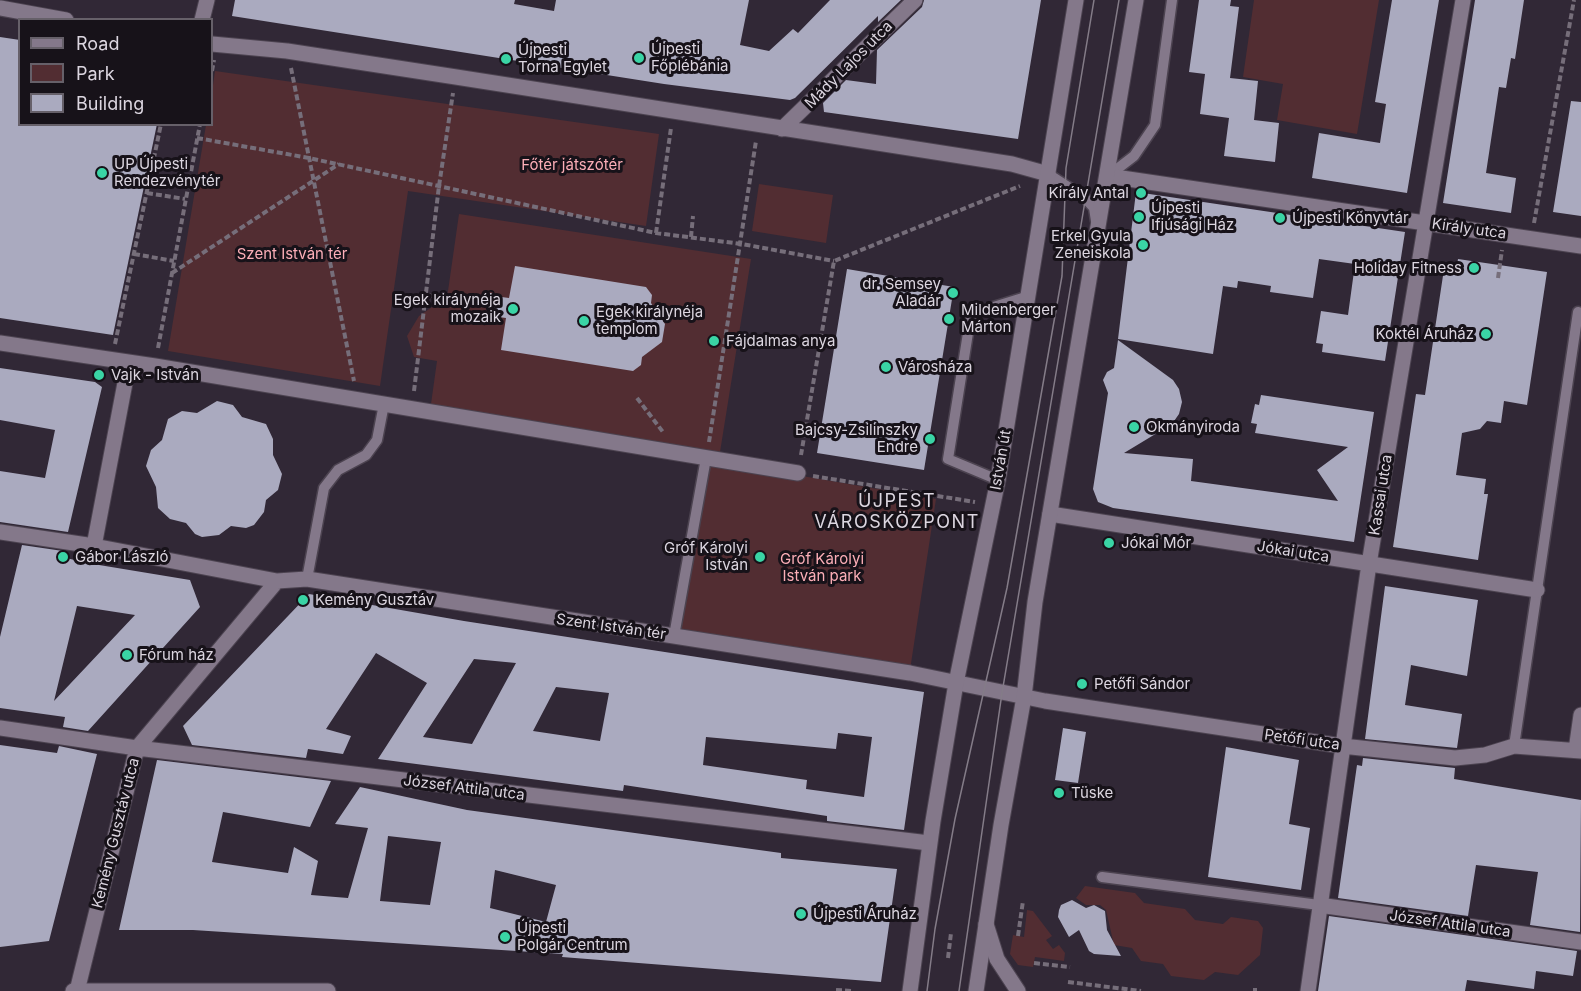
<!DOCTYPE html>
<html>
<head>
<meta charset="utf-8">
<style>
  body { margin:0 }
  #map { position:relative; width:1581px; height:991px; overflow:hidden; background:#312836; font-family:Inter,sans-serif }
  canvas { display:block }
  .legend { position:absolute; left:18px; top:18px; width:195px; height:108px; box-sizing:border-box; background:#171219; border:2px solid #666069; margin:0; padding:8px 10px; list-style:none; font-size:18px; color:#dcd6e0 }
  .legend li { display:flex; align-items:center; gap:12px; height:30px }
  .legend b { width:30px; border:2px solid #666069 }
</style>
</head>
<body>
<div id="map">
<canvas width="1581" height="991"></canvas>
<ul class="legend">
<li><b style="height:8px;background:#84788a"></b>Road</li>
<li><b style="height:16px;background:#522d32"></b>Park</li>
<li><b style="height:16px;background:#aaaabf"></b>Building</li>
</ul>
</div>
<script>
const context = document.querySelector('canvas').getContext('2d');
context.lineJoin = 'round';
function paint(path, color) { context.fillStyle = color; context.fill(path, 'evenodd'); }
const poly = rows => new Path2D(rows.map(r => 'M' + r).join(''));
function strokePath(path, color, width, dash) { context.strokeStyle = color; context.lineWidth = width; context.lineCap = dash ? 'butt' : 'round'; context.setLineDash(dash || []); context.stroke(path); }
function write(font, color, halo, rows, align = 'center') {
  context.font = font + ' Inter,sans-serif'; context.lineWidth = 6; context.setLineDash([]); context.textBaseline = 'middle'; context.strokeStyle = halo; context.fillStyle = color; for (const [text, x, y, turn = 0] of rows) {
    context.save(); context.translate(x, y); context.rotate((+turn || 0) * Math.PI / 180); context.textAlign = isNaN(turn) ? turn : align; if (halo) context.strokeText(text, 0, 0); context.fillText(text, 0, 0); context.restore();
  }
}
paint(poly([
  [1254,0,1379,0,1357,134,1277,120,1283,84,1243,77],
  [215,71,659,134,646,226,408,191,380,386,168,351,206,125,212,124,212,92],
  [759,184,833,195,826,243,752,231],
  [459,214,751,259,720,452,431,404,437,361,414,357,407,336,419,316,438,303,446,305],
  [709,460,936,499,910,670,679,631],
  [1085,886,1135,893,1144,903,1185,909,1195,920,1223,924,1231,917,1258,921,1263,928,1260,955,1238,975,1215,972,1204,980,1171,976,1163,964,1141,961,1132,948,1114,945,1106,910,1100,905,1086,905,1076,898],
  [1027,910,1033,911,1052,936,1046,940,1053,949,1059,945,1065,953,1064,961,1035,957,1033,967,1018,965,1010,954,1013,935,1024,937]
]), '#522d32');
paint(poly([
  [235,0,515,0,514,4,554,11,556,0,749,0,740,45,769,51,793,29,798,33,830,0,901,0,878,22,878,16,795,98,790,100,664,84,232,16],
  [924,0,1041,0,1018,139,824,112,823,103,846,80,876,84,877,50,922,7],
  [1199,0,1231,0,1230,6,1239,7,1230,78,1258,81,1254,120,1279,123,1275,162,1224,156,1229,118,1200,114,1205,74,1189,72],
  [1392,0,1439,0,1407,193,1312,178,1319,133,1380,143,1386,104,1375,102],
  [1475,0,1524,0,1515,59,1511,58,1506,88,1499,87,1486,173,1516,178,1511,213,1443,203],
  [0,37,20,40,20,124,157,124,113,335,0,318],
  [1571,101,1581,102,1581,216,1553,212],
  [1136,192,1405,232,1385,361,1322,352,1323,344,1316,343,1321,311,1348,315,1355,264,1319,259,1313,298,1270,292,1271,286,1238,281,1237,288,1223,286,1213,354,1118,339],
  [1458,259,1547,272,1527,405,1504,401,1501,423,1487,421,1480,429,1462,433,1456,475,1486,479,1484,494,1488,494,1478,560,1393,547,1416,394,1425,395,1444,269,1456,271],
  [515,266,646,287,652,295,651,303,665,324,662,342,642,357,641,365,633,371,501,350,506,318,491,316,494,296,509,298],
  [847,269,954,287,924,470,817,453],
  [1118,340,1173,380,1179,389,1182,402,1179,414,1172,424,1124,453,1193,459,1191,481,1338,501,1317,470,1348,447,1255,433,1257,424,1251,423,1255,404,1259,405,1261,395,1374,412,1354,542,1113,508,1098,502,1093,489,1108,393,1103,380,1107,372,1114,368],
  [0,368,95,382,102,387,68,532,0,522,0,471,45,478,55,430,0,420],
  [217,401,233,405,242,417,266,424,273,439,273,455,282,474,278,490,266,500,264,512,254,525,246,528,231,526,219,535,202,537,195,534,186,523,170,519,158,508,156,487,146,466,151,450,162,440,168,419,182,411,197,413],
  [22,545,63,551,62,557,87,563,190,580,200,607,88,731,63,727,65,717,0,708,0,637],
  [77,606,135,615,54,701],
  [1385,586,1478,600,1467,676,1411,665,1405,705,1462,714,1457,748,1365,739],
  [309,594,464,621,924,692,904,830,827,821,827,816,624,785,623,791,378,759,427,683,376,653,326,729,351,736,343,754,308,749,306,758,192,745,183,726],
  [474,659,516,663,472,744,423,737],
  [556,687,609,693,600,741,533,731],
  [838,733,872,737,864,797,806,789,807,780,703,765,706,737,836,749],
  [1063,728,1086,732,1078,783,1055,780],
  [0,745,57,753,59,746,97,754,49,941,0,947],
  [1226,747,1299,760,1289,824,1310,828,1301,890,1208,877],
  [1363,758,1455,768,1454,779,1581,800,1580,932,1530,925,1538,872,1476,865,1468,916,1338,898,1357,765,1362,766],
  [157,760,331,781,310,827,223,812,212,862,288,873,294,847,318,861,311,895,348,898,368,828,335,824,360,787,467,810,781,853,781,858,897,869,881,982,562,957,563,954,193,930,119,930],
  [388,836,441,842,430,905,380,901],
  [495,870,556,885,546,922,490,908],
  [1072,900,1086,908,1094,905,1105,911,1107,930,1121,956,1094,954,1089,951,1079,930,1069,937,1058,917,1059,910,1061,905],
  [1329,916,1577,951,1573,976,1536,971,1534,989,1467,980,1465,991,1318,991]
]), '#aaaabf');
const lane = poly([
  [1048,174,1085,198,1094,208,1096,221],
  [1108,176,1134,156,1155,125,1172,0],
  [998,480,948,459,971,314,1029,296],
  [307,579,324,488,338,470,366,455,377,440,384,404],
  [674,636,706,458],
  [1514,746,1578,312,1581,313],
  [1102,877,1319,905]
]);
const street = poly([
  [212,44,287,51,456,77,1012,164,1048,174],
  [782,129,915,0],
  [1108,176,1581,246],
  [0,343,155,366,798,473],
  [1050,514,1537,590],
  [0,532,94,546,277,581,307,579,674,636,910,673,1045,701,1342,746,1455,758,1485,755,1514,746,1581,751],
  [94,546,129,362],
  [0,728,137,748,929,843],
  [1576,750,1581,715],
  [1319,905,1581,942],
  [986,924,997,959,1018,991],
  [77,991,137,748,277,581],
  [1308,991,1369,564,1463,0]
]);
const secondary = poly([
  [0,8,66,20],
  [202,20,207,0],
  [73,991,328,991],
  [910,991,933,821,956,683,998,480,1076,0],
  [976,991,1001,825,1024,697,1035,602,1136,0]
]);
strokePath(lane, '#4c4350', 13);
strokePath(street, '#4c4350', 17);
strokePath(secondary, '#4c4350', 17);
strokePath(poly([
  [291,68,354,381],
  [212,71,214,60],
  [197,138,309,158,656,233,742,244,834,261],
  [147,193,185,199],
  [1534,223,1574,0],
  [656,233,671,128],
  [691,237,693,216],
  [134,254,174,261],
  [172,273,339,164],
  [1498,278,1502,250],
  [427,295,492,306],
  [115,344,161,124],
  [158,348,200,124],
  [414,391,439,186,453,93],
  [637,398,663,432],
  [709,442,756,141],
  [801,455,834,261,1020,186],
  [813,476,975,502],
  [1018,936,1023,901],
  [948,958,951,933],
  [1034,963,1070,967],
  [1068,982,1141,991],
  [836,990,853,991],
  [1255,991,1255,988]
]), '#766e7a', 4, [6, 3]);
strokePath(lane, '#84788a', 10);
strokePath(street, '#84788a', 15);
strokePath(secondary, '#84788a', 15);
strokePath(poly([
  [927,991,935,929,955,819,1007,588,1062,276,1066,168,1094,0],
  [959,991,1002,693,1119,0]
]), '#847c88', 1.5);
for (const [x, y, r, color] of [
  [639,58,6,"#3ad4a5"],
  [506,59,6,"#3ad4a5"],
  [102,173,6,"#3ad4a5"],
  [1141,193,6,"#3ad4a5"],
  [1139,217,6,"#3ad4a5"],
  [1280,218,6,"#3ad4a5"],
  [1143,245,6,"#3ad4a5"],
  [1474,268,6,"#3ad4a5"],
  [953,293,6,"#3ad4a5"],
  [513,309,6,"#3ad4a5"],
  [949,319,6,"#3ad4a5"],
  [584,321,6,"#3ad4a5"],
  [1486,334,6,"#3ad4a5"],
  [714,341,6,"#3ad4a5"],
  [886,367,6,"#3ad4a5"],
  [99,375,6,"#3ad4a5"],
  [1134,427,6,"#3ad4a5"],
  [930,439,6,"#3ad4a5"],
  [1109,543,6,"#3ad4a5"],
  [63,557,6,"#3ad4a5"],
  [760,557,6,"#3ad4a5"],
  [303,600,6,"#3ad4a5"],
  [127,655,6,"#3ad4a5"],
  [1082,684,6,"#3ad4a5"],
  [1059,793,6,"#3ad4a5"],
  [801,914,6,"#3ad4a5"],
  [505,937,6,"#3ad4a5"]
]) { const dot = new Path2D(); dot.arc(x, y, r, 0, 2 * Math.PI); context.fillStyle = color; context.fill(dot); strokePath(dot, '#171219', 2); }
write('15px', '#dcd6e0', '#171219', [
  ["Újpesti",651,49],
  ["Főplébánia",651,66],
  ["Újpesti",518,50],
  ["Torna Egylet",518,67],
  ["UP Újpesti",114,164],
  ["Rendezvénytér",114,181],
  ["Király Antal",1129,193,"right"],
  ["Újpesti",1151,208],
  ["Ifjúsági Ház",1151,225],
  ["Újpesti Könyvtár",1292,218],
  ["Erkel Gyula",1131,236,"right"],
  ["Zeneiskola",1131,253,"right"],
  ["Holiday Fitness",1462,268,"right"],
  ["dr. Semsey",941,284,"right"],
  ["Aladár",941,301,"right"],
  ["Egek királynéja",501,300,"right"],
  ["mozaik",501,317,"right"],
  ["Mildenberger",961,310],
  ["Márton",961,327],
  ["Egek királynéja",596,312],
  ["templom",596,329],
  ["Koktél Áruház",1474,334,"right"],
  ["Fájdalmas anya",726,341],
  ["Városháza",898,367],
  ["Vajk - István",111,375],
  ["Okmányiroda",1146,427],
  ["Bajcsy-Zsilinszky",918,430,"right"],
  ["Endre",918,447,"right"],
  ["Jókai Mór",1121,543],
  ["Gróf Károlyi",748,548,"right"],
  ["István",748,565,"right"],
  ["Gábor László",75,557],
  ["Kemény Gusztáv",315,600],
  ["Fórum ház",139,655],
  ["Petőfi Sándor",1094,684],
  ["Tüske",1071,793],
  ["Újpesti Áruház",813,914],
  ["Újpesti",517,928],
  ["Polgár Centrum",517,945]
], 'left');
write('15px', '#dcd6e0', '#171219', [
  ["Mády Lajos utca",849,65,-45],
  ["Király utca",1469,229,8],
  ["István út",1001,460,-80],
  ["Kassai utca",1381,495,-81],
  ["Jókai utca",1293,552,9],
  ["Szent István tér",611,627,8],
  ["Petőfi utca",1302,740,8],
  ["József Attila utca",464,788,7],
  ["Kemény Gusztáv utca",116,833,-76],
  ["József Attila utca",1450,924,8]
]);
write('15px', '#fcaeb7', '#171219', [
  ["Főtér játszótér",572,165],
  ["Szent István tér",292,254],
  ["Gróf Károlyi",822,559],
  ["István park",822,576]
]);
context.letterSpacing = '1.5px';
write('18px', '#dcd6e0', '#171219', [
  ["ÚJPEST",897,502],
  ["VÁROSKÖZPONT",897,523]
]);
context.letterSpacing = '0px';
</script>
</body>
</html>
